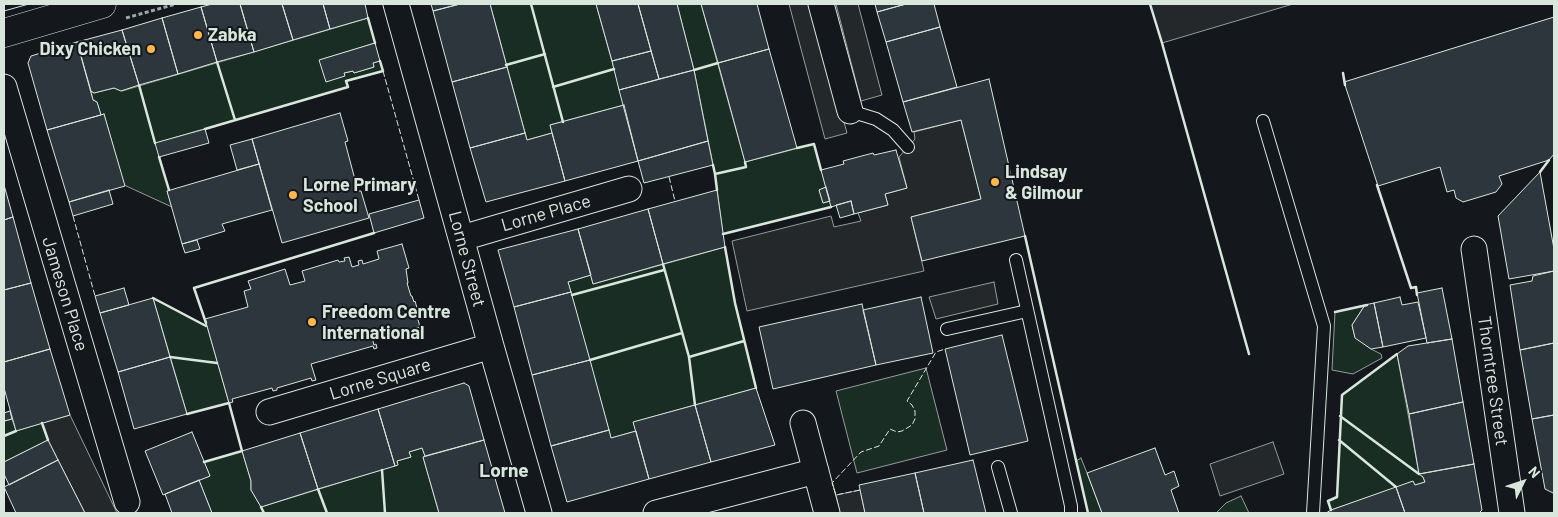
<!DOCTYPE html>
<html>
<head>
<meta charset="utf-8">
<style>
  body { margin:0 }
  #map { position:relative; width:1558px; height:517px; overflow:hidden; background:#14181c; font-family:Barlow,sans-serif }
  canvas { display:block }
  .frame { position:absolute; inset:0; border:5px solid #d8e6dc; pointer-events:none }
  .north { position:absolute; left:1498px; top:457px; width:50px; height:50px; -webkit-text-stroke:4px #14181c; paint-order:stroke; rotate:49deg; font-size:14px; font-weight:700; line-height:20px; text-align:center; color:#d8e6dc }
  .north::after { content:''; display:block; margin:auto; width:18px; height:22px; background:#d8e6dc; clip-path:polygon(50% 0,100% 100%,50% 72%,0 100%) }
</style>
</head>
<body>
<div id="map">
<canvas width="1558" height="517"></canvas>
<div class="frame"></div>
<div class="north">N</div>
</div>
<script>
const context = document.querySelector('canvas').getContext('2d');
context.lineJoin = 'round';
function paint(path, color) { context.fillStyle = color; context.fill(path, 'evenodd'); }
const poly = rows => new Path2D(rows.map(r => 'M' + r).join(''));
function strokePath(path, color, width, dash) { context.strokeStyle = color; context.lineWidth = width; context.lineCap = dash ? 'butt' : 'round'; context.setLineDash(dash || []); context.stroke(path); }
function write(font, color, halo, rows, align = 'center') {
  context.font = font + ' Barlow,sans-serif'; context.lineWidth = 4; context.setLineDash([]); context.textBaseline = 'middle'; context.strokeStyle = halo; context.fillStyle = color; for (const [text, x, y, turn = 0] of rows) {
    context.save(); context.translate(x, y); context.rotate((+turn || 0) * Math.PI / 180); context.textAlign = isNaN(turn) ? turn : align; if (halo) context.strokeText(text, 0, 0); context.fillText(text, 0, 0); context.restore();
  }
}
const green = poly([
  [490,4,596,4,624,105,550,125,552,133,527,140,490,4],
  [677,4,701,4,745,162,814,144,826,187,819,190,823,203,830,201,831,207,723,234,715,174,694,70,677,4],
  [368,18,375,43,320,60,344,73,353,71,354,73,374,67,373,63,380,61,383,71,347,81,348,87,156,143,169,190,167,191,172,207,124,185,104,114,101,115,97,102,93,100,91,91,94,93,114,88,122,91,368,18],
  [725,247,735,303,756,388,634,422,636,431,611,438,568,282,591,275,593,284,725,247],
  [153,298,207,326,229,403,187,414,153,298],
  [1365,305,1352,325,1355,337,1371,349,1381,354,1382,358,1353,374,1332,370,1335,312,1365,305],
  [1397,354,1419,474,1423,477,1425,482,1415,485,1413,482,1331,510,1328,501,1337,497,1342,395,1397,354],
  [926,368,947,450,857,473,836,391,926,368],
  [4,419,5,421,12,419,16,431,42,423,48,440,4,462,4,419],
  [422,448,425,456,423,457,439,513,212,513,199,480,210,476,204,462,242,451,251,481,251,490,261,507,397,465,397,461,411,457,409,452,422,448],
  [1081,458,1087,473,1102,513,1088,513,1076,461,1081,458],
  [1241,496,1249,513,1216,513,1226,503,1241,496]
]);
paint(green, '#1a2d24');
strokePath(green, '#939e99', 1);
const parking = poly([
  [789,4,812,4,847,133,825,139,789,4],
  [836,4,858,4,882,95,861,101,836,4],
  [1150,4,1293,4,1162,43,1150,4],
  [961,120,981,199,911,217,924,271,747,311,732,241,831,216,834,227,861,221,858,213,888,205,885,194,907,188,899,157,915,139,914,132,961,120],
  [994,282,998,304,936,319,929,297,994,282],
  [70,415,117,513,85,513,48,440,42,423,70,415],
  [1273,442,1284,474,1220,496,1210,464,1273,442],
  [860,490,865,513,840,513,836,495,860,490]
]);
paint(parking, '#24282b');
strokePath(parking, '#939e99', 1);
const building = poly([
  [212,4,240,4,254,52,217,62,201,7,212,4],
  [240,4,282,4,293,40,254,52,240,4],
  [282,4,323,4,330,29,293,40,282,4],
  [323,4,365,4,368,18,330,29,323,4],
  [431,4,460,4,433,11,431,4],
  [460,4,490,4,507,67,452,82,433,11,460,4],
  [596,4,638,4,651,51,612,61,596,4],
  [638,4,677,4,694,70,659,79,638,4],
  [701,4,757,4,769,49,718,63,701,4],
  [875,4,906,4,877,12,875,4],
  [906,4,934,4,940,27,886,42,877,12,906,4],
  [201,7,217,62,178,74,162,18,201,7],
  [1554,17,1554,154,1549,160,1499,176,1502,184,1496,192,1463,202,1456,198,1454,190,1447,192,1440,167,1378,186,1344,82,1554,17],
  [162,18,178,74,139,85,122,30,162,18],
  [940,27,957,87,903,102,886,42,940,27],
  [122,30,139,85,121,91,114,88,94,93,91,91,77,42,122,30],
  [77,42,93,100,97,102,101,115,47,130,28,63,31,56,77,42],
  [375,43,380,61,373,63,374,67,354,73,353,71,344,73,345,76,326,82,319,60,375,43],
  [769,49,797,148,745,162,718,63,769,49],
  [651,51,659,79,619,90,612,61,651,51],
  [507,67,525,133,470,148,452,82,507,67],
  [694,70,708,141,638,161,619,90,694,70],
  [989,79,1025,236,922,261,911,217,981,199,961,120,912,132,903,102,989,79],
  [624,105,638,161,565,181,550,125,624,105],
  [340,113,348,141,345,142,358,191,361,191,369,218,282,243,252,139,340,113],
  [104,114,125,186,69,202,47,130,104,114],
  [205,129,209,143,159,157,155,143,205,129],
  [525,133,527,140,552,133,565,181,486,202,470,148,525,133],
  [252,139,259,164,237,170,230,145,252,139],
  [708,141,713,165,644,183,638,161,708,141],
  [896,150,907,188,885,194,888,205,854,214,851,201,831,207,821,170,844,164,843,161,873,153,874,155,896,150],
  [259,164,272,210,222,224,225,231,182,244,167,191,259,164],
  [1540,172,1554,249,1554,271,1509,279,1498,216,1540,172],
  [4,185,13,217,4,220,4,185],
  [826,187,830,201,823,203,819,190,826,187],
  [109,190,113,204,73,216,69,202,109,190],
  [717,190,725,247,663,264,648,209,717,190],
  [419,200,424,218,374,233,369,214,419,200],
  [851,201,854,214,840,218,836,205,851,201],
  [648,209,663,264,593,284,578,229,648,209],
  [13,217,31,283,4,290,4,220,13,217],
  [578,229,591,275,568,282,571,292,514,307,498,250,578,229],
  [197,240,200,249,185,253,182,244,197,240],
  [402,244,409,268,406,269,408,283,407,283,411,296,412,296,414,302,415,301,417,308,415,309,420,327,399,333,398,330,386,333,387,336,383,337,382,334,372,337,374,345,376,344,377,348,374,349,373,346,311,364,316,380,312,381,311,378,277,388,277,390,273,391,272,388,232,399,233,402,229,403,205,319,248,307,244,291,251,289,248,281,285,269,290,285,305,281,302,271,338,260,339,262,345,261,344,258,349,257,352,267,359,265,358,261,362,260,363,264,379,259,377,251,402,244],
  [1554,271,1554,343,1520,350,1510,285,1532,281,1533,276,1554,271],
  [31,283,50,349,4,362,4,290,31,283],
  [124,288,129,305,100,313,95,296,124,288],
  [1442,288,1452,339,1427,343,1417,293,1442,288],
  [571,292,590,360,532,375,514,307,571,292],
  [921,297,933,353,876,365,863,310,921,297],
  [1400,297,1402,305,1418,302,1426,338,1383,347,1374,303,1400,297],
  [153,298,170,357,118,372,100,313,153,298],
  [1374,303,1383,347,1371,349,1355,338,1352,325,1365,305,1374,303],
  [862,304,876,365,773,389,759,327,862,304],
  [1002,335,1028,441,970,455,945,349,1002,335],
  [1452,339,1463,402,1409,414,1397,354,1408,346,1452,339],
  [1554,343,1554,415,1532,419,1520,350,1554,343],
  [50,349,70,415,16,431,4,388,4,362,50,349],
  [170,357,187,414,134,429,118,372,170,357],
  [590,360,609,430,551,446,532,375,590,360],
  [464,383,469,386,484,440,425,456,422,448,409,452,411,457,397,461,398,465,395,466,378,409,464,383],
  [756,388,775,445,711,462,695,405,756,388],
  [1463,402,1474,464,1419,474,1409,414,1463,402],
  [695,405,711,462,649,479,633,422,695,405],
  [378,409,395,466,318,489,300,433,378,409],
  [10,411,12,419,4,421,4,413,10,411],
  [1554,415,1554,492,1553,493,1545,489,1532,419,1554,415],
  [609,430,611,438,636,431,649,479,567,502,551,446,609,430],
  [192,432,210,476,163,495,145,451,192,432],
  [300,433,318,489,261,507,251,490,251,481,242,451,300,433],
  [48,440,58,460,9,485,4,474,4,462,48,440],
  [484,440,505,513,439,513,423,457,484,440],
  [1155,448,1165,475,1174,471,1179,486,1171,490,1179,513,1102,513,1087,473,1155,448],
  [58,460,85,513,16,513,4,487,58,460],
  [973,460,986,513,924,513,915,473,973,460],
  [1474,464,1482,510,1479,513,1405,513,1396,487,1413,481,1415,485,1425,482,1423,477,1419,474,1474,464],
  [915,473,924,513,865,513,859,485,915,473],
  [199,480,212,513,172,513,165,494,199,480],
  [1396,487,1405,513,1326,513,1331,510,1396,487]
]);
paint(building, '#2c363c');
strokePath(building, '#d8e6dc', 1);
const lane = poly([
  [850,111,876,119,893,130,908,147],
  [1263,121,1324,326,1313,513],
  [1016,260,1071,506,1071,513],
  [947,329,1027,311],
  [998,467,1011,513]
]);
const street = poly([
  [396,4,491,346,539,513],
  [821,4,850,111],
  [4,87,127,502],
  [462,238,629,189],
  [1474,249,1512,513],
  [269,412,491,346],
  [803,423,827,513],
  [656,513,816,471]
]);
const primary = poly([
  [4,33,102,4]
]);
strokePath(lane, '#d8e6dc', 14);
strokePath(street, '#d8e6dc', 27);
strokePath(primary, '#d8e6dc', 29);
strokePath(poly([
  [126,18,176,4]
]), '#9da8a2', 3, [4, 2.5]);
strokePath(lane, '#14181c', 12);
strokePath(street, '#14181c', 25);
strokePath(primary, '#14181c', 28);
strokePath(poly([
  [4,11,29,4]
]), '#d8e6dc', 1);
strokePath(poly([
  [383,71,419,200],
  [669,177,675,201],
  [73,216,95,296],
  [860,490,836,495,832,483,861,452,879,446,890,429,897,432,902,431,912,425,915,419,915,411,912,405,907,401,936,352,945,349]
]), '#d8e6dc', 1, [6, 2.5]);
strokePath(poly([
  [531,4,563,122],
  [1150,4,1162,43,1249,354],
  [368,18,375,43],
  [217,62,235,120],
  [506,65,545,54],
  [694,70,718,63],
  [1343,73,1345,85],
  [139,85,155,143],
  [553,87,614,69],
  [205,129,348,87,346,81,383,71,380,61],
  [797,148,814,144,821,170],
  [159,157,169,190],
  [713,165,715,174,746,167,745,162],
  [1540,172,1549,160],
  [715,174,717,190],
  [1377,185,1411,288,1416,287,1417,295],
  [723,234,831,207],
  [1025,236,1088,513],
  [725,247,735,303,756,388],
  [663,264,689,357,744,341],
  [572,295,664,270],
  [153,298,206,326],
  [1335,312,1367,305],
  [206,323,194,288,374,233],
  [170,357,217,363],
  [689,357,695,405],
  [590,360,682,333],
  [187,414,229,403,242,451,204,462],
  [1340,416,1419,474],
  [42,423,48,440],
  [4,436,16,431],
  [1339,440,1396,487],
  [382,470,385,513],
  [318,489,327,513],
  [261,507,264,513],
  [1331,510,1328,501,1337,497,1342,395,1397,354]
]), '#d8e6dc', 2.5);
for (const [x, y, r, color] of [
  [198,35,5,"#ffb74d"],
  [151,49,5,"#ffb74d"],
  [995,182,5,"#ffb74d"],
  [293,195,5,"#ffb74d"],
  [312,322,5,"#ffb74d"]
]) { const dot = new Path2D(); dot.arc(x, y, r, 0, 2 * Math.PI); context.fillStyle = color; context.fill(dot); strokePath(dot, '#14181c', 2); }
write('bold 18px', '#d8e6dc', '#14181c', [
  ["Zabka",208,35],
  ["Dixy Chicken",141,49,"right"],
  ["Lindsay",1005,172],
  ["& Gilmour",1005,193],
  ["Lorne Primary",303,185],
  ["School",303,206],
  ["Freedom Centre",322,312],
  ["International",322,333]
], 'left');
write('18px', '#d8e6dc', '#14181c', [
  ["Lorne Place",546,213,-16],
  ["Lorne Street",467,259,75],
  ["Jameson Place",65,294,73],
  ["Lorne Square",380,379,-17],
  ["Thorntree Street",1493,381,82]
]);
write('bold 19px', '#d8e6dc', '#14181c', [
  ["Lorne",504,471]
]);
</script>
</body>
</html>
